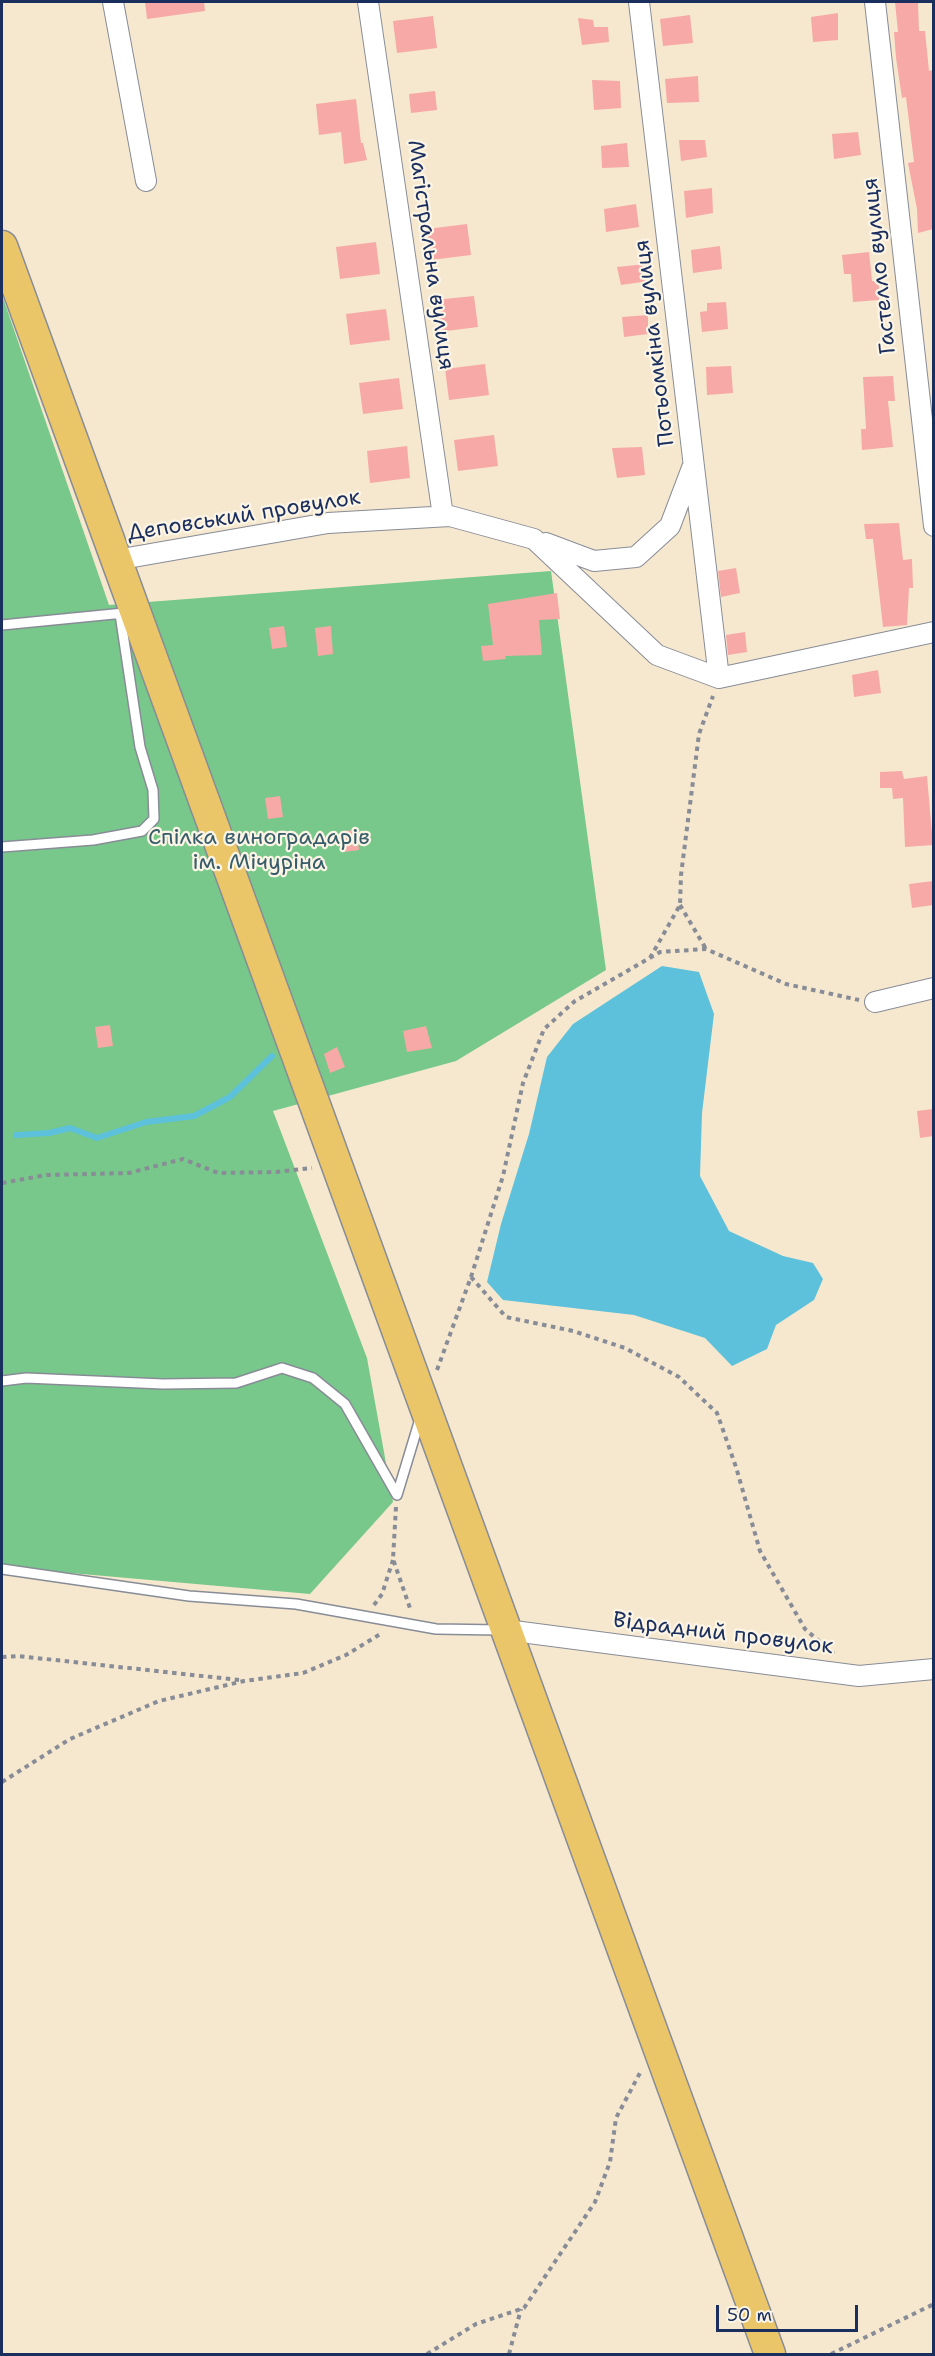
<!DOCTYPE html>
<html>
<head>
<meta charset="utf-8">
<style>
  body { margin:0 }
  #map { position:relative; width:935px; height:2356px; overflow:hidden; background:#f6e8cf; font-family:"Shantell Sans",sans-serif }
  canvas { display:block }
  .frame { position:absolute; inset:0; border:3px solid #1b2f5e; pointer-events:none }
  .scale { position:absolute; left:716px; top:2305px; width:142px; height:27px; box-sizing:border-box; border:3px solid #1b2f5e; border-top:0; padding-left:8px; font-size:18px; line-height:21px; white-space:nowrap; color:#1b2f5e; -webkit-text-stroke:4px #fcf5e5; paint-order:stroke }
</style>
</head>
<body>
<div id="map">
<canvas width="935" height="2356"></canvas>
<div class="frame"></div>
<div class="scale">50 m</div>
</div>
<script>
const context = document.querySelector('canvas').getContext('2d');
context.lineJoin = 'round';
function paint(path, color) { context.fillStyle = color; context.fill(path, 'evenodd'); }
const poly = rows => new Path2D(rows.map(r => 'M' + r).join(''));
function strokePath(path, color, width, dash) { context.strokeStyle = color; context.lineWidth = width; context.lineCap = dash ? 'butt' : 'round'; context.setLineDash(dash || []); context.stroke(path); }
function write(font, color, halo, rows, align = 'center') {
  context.font = font + ' "Shantell Sans",sans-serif'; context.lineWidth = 4.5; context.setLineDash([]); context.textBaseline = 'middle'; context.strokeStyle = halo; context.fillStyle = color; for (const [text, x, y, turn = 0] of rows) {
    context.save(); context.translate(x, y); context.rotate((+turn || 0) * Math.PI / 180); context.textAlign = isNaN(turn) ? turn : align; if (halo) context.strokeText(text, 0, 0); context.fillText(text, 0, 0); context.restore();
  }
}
paint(poly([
  [2,295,109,605,551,571,606,970,456,1061,273,1111,367,1358,393,1502,310,1594,2,1567]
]), '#77c88a');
paint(poly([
  [662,966,699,972,714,1014,702,1113,700,1176,729,1231,783,1256,813,1263,823,1279,814,1300,776,1325,767,1349,732,1366,705,1338,634,1315,503,1300,487,1282,501,1224,529,1134,547,1057,573,1024]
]), '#5dc1db');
strokePath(poly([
  [16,1135,49,1133,70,1128,97,1138,146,1122,194,1116,230,1097,272,1056]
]), '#5dc1db', 6);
paint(poly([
  [145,2,204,2,205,11,147,19],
  [895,2,918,2,919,31,925,31,929,71,933,70,933,229,918,233,917,209,908,163,914,162,906,97,902,98,896,58,894,32,898,32],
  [838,13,838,40,813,42,811,17],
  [690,15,693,43,663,46,660,19],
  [433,16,437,48,397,53,393,21],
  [578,18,593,20,594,27,608,27,609,42,582,45],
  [698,76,699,102,667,103,665,79],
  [592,80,620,81,621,108,594,110],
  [435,91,437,110,411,113,409,94],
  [356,99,361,143,363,143,367,160,344,164,341,132,319,135,316,104],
  [858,132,861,155,834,159,832,134],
  [679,140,705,140,707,157,681,161],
  [627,143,629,167,602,168,601,146],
  [712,188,713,213,686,218,684,191],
  [636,204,639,227,606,232,604,209],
  [467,224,471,255,431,260,427,229],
  [376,242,380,274,340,279,336,247],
  [720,246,722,269,693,273,691,250],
  [869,252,872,281,879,281,879,300,853,302,851,274,844,274,842,255],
  [646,264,649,281,621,285,617,267],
  [474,296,478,327,438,332,434,300],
  [726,302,728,329,702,332,700,312,707,311,707,303],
  [386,309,390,340,350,345,346,314],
  [648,315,648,334,624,337,622,317],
  [485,364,489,395,449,400,445,369],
  [731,366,733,393,707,395,706,367],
  [893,376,895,401,888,401,893,447,862,450,861,429,866,429,863,377],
  [399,378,403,409,363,414,359,383],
  [494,435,498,466,458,471,454,440],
  [407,446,410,478,370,483,367,451],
  [642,447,645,475,617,478,612,448],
  [899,523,903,560,912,559,913,588,909,588,907,625,883,627,873,539,866,539,864,524],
  [736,568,740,593,721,597,718,571],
  [557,593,560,619,539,620,542,655,505,656,506,659,483,661,481,646,493,645,488,604],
  [284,626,287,647,272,649,269,628],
  [331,626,333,654,318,656,315,628],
  [745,632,747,652,728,655,726,635],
  [878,670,881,693,854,697,852,675],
  [902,771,904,779,927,776,933,845,905,847,903,798,893,799,892,788,880,788,880,772],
  [280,796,283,817,268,819,265,798],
  [357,830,359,850,344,852,341,831],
  [933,881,933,905,912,908,909,884],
  [110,1025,113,1046,98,1048,95,1027],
  [426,1026,432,1048,407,1052,403,1031],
  [337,1047,345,1067,330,1073,324,1054],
  [933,1109,933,1136,920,1138,917,1111]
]), '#f6a9a6');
const service = poly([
  [2,625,124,613],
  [2,847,93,840,142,831,154,819,153,790,140,747,120,614],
  [2,1381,26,1378,163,1384,236,1383,282,1368,313,1378,345,1404,397,1495,420,1419],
  [2,1569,189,1596,296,1604,436,1629,500,1630]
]);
const minor = poly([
  [113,2,146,181],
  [368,2,443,516],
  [639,2,719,678],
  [875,2,934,526],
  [546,543,594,561,636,557,670,526,692,468],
  [116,560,328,523,450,516,534,539,657,655,719,678,934,632],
  [875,1002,934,988],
  [506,1630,859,1676,934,1669]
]);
const primary = poly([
  [2,246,770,2354]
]);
strokePath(service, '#888c96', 12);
strokePath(minor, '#888c96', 22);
strokePath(primary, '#888c96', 33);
strokePath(poly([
  [680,905,706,949],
  [650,958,680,905,681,875,699,734,713,696],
  [2,1183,46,1175,129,1173,183,1159,218,1173,276,1172,312,1168],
  [471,1277,506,1317,573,1331,625,1348,679,1377,717,1413,736,1467,760,1551,805,1629,834,1654],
  [437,1370,471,1277,503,1176,523,1083,544,1029,575,1001,660,952,706,949,786,984,859,1000],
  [396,1507,393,1559,411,1611],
  [374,1605,382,1594,393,1560],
  [2,1657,18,1656,239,1680],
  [2,1782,70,1739,159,1701,244,1681,303,1673,346,1655,382,1633],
  [427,2354,476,2324,524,2308,595,2202,610,2162,616,2118,641,2071],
  [509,2354,521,2309],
  [831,2354,934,2304]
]), '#888c96', 4, [4.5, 4.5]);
strokePath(service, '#fff', 9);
strokePath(minor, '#fff', 20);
strokePath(primary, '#ebc669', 30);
write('22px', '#1b2f5e', '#fcf5e5', [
  ["Магістральна вулиця",430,255,82],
  ["Гастелло вулиця",880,266,-96],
  ["Потьомкіна вулиця",655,343,-97],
  ["Деповський провулок",244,516,-9],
  ["Відрадний провулок",723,1634,7]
]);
write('22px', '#375d6b', '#fcf5e5', [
  ["Спілка виноградарів",259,838],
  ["ім. Мічуріна",259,863]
]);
</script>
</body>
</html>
